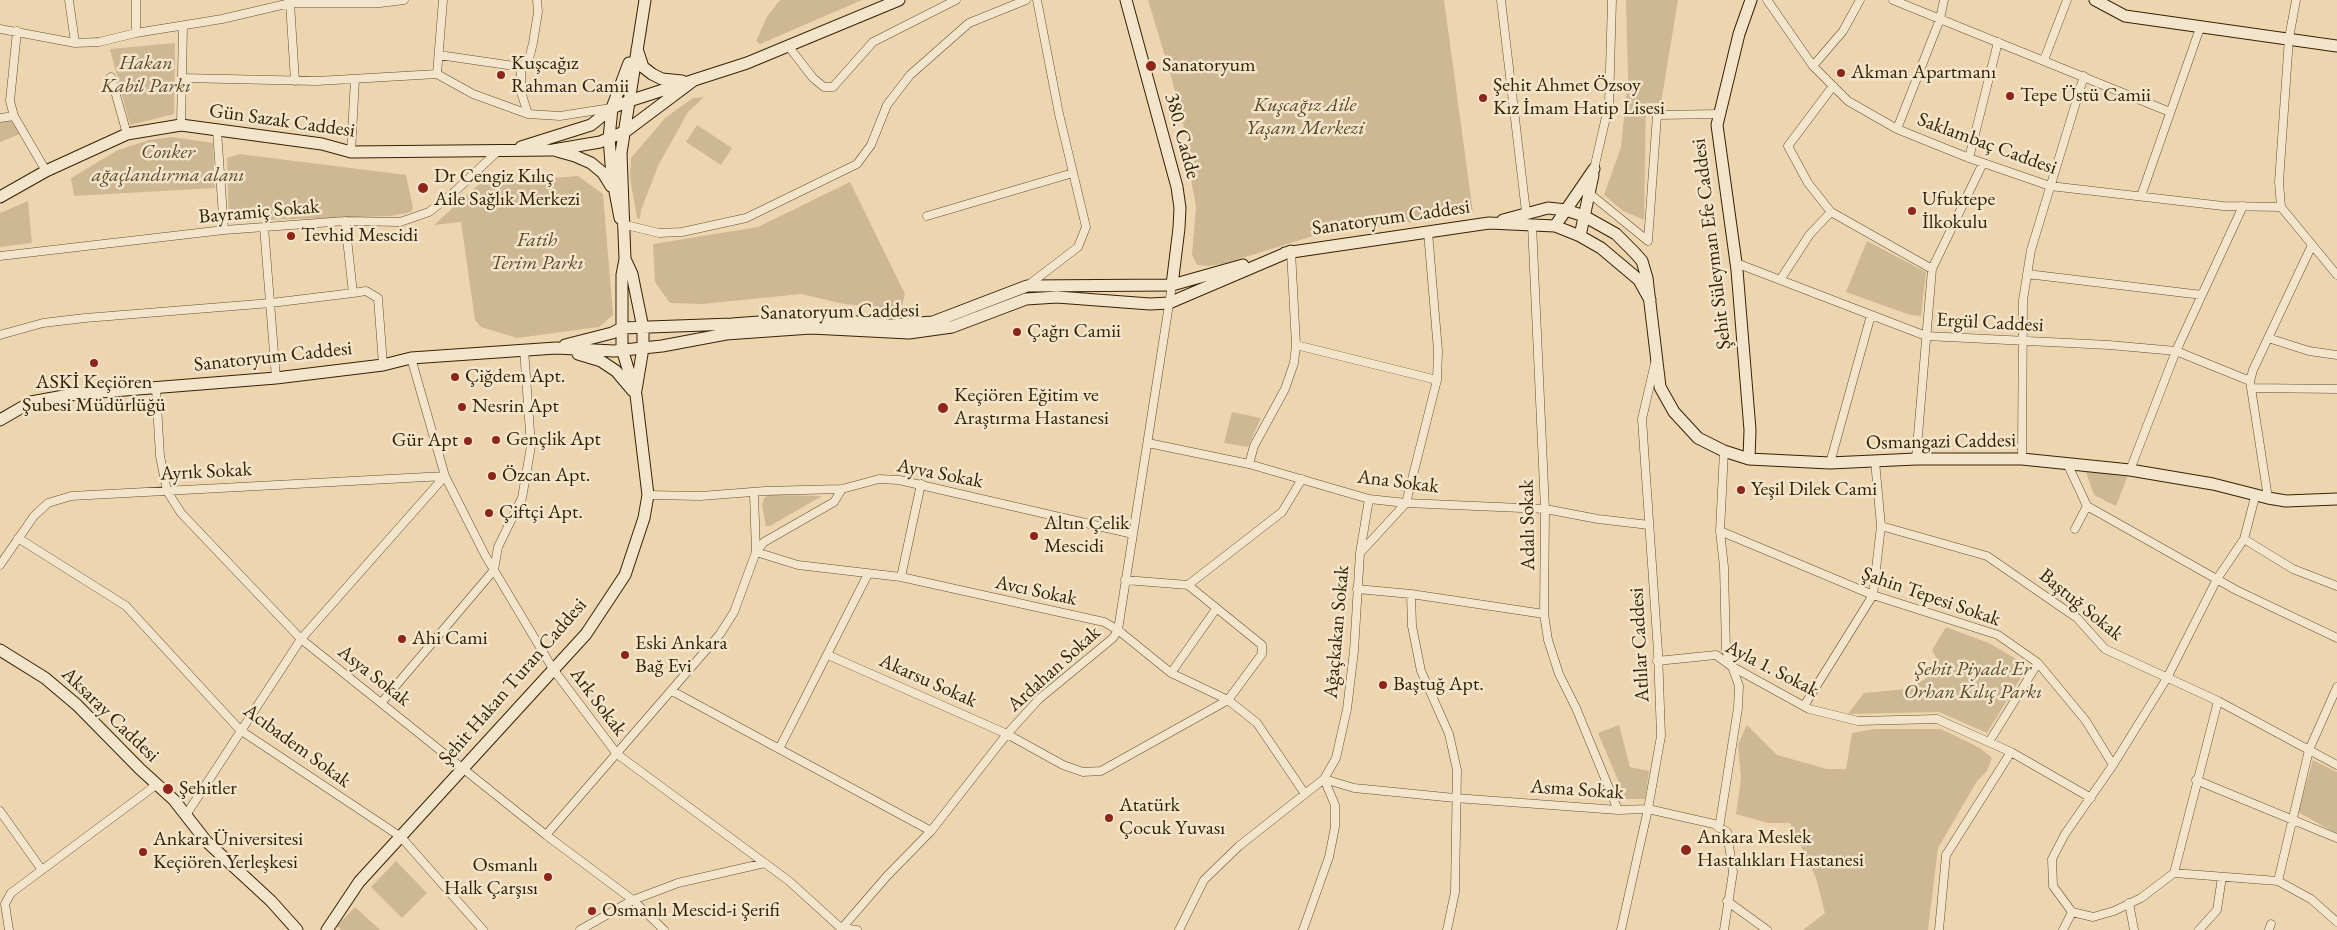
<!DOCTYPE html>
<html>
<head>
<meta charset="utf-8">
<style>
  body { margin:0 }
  canvas { display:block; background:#edd5b0 }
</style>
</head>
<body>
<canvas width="2337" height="930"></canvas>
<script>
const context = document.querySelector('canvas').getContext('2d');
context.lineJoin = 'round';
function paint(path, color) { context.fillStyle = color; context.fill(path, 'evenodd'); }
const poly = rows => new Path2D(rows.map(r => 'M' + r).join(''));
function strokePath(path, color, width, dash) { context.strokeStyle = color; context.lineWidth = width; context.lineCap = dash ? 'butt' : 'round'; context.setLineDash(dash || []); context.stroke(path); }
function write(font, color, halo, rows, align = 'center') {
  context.font = font + ' "EB Garamond",serif'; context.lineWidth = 5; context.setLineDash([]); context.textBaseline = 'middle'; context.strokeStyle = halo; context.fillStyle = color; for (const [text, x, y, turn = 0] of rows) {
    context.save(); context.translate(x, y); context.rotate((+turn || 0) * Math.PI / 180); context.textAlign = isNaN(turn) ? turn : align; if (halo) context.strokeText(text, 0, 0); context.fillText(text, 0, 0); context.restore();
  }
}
paint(poly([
  [780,0,862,0,760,44,756,41,767,17],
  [1148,0,1444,0,1473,213,1313,236,1223,264,1208,266,1197,265,1192,255,1196,207,1189,168,1191,156,1171,76],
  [1626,0,1678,0,1661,103,1646,103,1644,220,1623,211,1604,195,1621,147,1628,79],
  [175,43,174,114,130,125,110,49],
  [704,97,688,112,658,166,641,210,640,219,637,218,630,178,631,158,665,118,693,98],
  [0,121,11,121,20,134,0,142],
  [697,125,732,148,721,165,686,142],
  [172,137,213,143,215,188,74,196,71,178,118,150,149,140],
  [239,154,406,175,413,208,411,212,391,216,229,221,227,158],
  [578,176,603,194,613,315,599,327,517,338,481,327,475,320,461,222,434,225,479,184],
  [850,182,905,294,902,305,881,308,844,304,801,294,702,304,670,303,655,282,653,244,758,227],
  [28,201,32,243,0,247,0,213],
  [1867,241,1926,272,1921,316,1910,315,1846,292],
  [1232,412,1261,418,1248,447,1224,443],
  [2086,472,2128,475,2116,506,2094,495],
  [768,495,778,495,822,496,770,526,766,526,762,506,764,498],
  [1946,627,1991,644,2028,666,1987,733,1939,712,1848,714,1864,693,1907,689,1925,679,1939,663,1932,650],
  [1619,725,1630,767,1649,771,1645,799,1626,799,1598,733],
  [1747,725,1777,755,1827,769,1846,769,1852,733,1875,729,1941,729,1980,748,1992,758,1987,771,1977,781,1938,848,1928,930,1803,930,1825,913,1816,878,1790,823,1768,823,1736,814,1741,779,1738,744],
  [2313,760,2337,772,2337,834,2298,812],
  [396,861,427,893,402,918,371,887],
  [355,907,380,930,341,930,337,926]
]), '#ceb793');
const street = poly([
  [69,0,75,43],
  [136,0,136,33],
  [1501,0,1526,212],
  [1767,0,1813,66,1848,101,1897,129,1969,158,2050,186,2223,206,2281,207],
  [1893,0,2170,112],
  [2296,0,2289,38,2279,182,2281,207,2337,275],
  [290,3,295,81],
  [0,29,75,43,99,42,136,33,222,19,290,3,380,3,404,0],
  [17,31,10,101,14,116,46,171],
  [789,47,813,78,824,87,833,87,873,42,956,0],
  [439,55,521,67],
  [2044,60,2067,0],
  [1813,66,1843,31,1860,0],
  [437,74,443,0],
  [111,77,127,134],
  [182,78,317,81,437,74,473,94,528,114,560,116,611,108],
  [1833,86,1788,146,1808,183,1831,212,1932,269],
  [528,114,521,92,521,67,529,59,533,43,538,12,537,0],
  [0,118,14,116],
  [181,125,183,26],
  [1897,129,1940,19,1944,0],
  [217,131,224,230],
  [351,152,355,79],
  [1969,158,1998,42],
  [1594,169,1609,104,1612,0],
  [1589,193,1648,241,1657,115,1720,114],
  [2141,196,2200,28],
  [927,216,1073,173],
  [345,221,353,293,366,291,378,298,383,365],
  [622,224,659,233,682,232,746,218,857,164,871,145,887,105,910,75,969,23,1026,0],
  [1532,224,1545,509,1544,614,1548,640,1559,674,1576,708,1618,810],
  [264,227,276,378],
  [0,256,224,230,345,221,400,222,429,212,452,194,497,152],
  [1736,263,1926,336,2109,345,2176,351,2250,381],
  [2027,274,2202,295],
  [1780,280,1810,234,1831,212],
  [1027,286,1078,247,1086,227,1059,114,1037,0],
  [0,335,43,323,85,318,271,303,353,293],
  [2268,338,2309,351,2337,355],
  [1296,345,1437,380],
  [411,358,445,476,485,555,553,669,617,754,789,881,843,930],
  [156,388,160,456,167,491,181,513,301,639,546,835,633,900,664,930],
  [2251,388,2337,389],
  [1148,443,1249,464,1369,499,1406,503,1545,509,1598,519,1649,525],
  [1916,459,1932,269,1983,163],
  [2022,459,2023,300,2031,250,2084,76],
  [1830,463,1871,315],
  [2067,463,2087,506,2236,590,2337,638],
  [1249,464,1254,446,1285,389,1294,363,1296,345,1291,251],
  [2130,470,2176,351,2243,206],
  [754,494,756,552,798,565,901,577,1104,622,1118,630,1171,673,1228,700,1257,723,1305,794],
  [648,495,701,496,765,491,842,489,879,479,899,480,1133,534],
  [2268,498,2250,381,2253,370,2312,245],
  [1881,526,1987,556,2077,618,2105,649,2218,701,2337,765],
  [2075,529,2087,506],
  [1720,531,1873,595,1998,635,2038,663,2086,721,2113,765],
  [18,538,126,606,240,730,401,837,483,930],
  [2244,539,2293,569,2337,586],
  [1360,553,1369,499],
  [0,565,34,516,48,503,71,496,445,476],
  [901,577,921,484],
  [1125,580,1188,585],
  [1357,589,1411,594,1544,614],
  [1411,594,1412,626,1421,671,1449,734,1457,770,1455,892,1447,930],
  [828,655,1007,734,1063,765,1083,772,1101,771,1228,700,1262,654,1262,645,1188,585,1282,512,1302,479],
  [1657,661,1716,655,1731,666,1809,709,1858,721,1937,719,2011,752,2091,798],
  [1171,673,1216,609],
  [672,691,931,831],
  [382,702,494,570,498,547,522,498,531,446,524,349],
  [1804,706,1873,595,1881,526,1875,461],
  [1989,742,2038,663],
  [779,749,868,574],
  [1324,779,1354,788,1455,798,1618,810,1648,809,1714,824,1727,832,1733,872,1724,930],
  [2196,780,2337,838],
  [0,811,42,870],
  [186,815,301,639,445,476],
  [1719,828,1738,708,1739,686,1726,650,1724,567,1720,531,1724,451],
  [546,835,720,634,734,612,756,552,764,542,834,502,842,489],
  [2174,873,2141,898,2114,911,2093,917,2072,912,2053,886,2052,859,2065,834,2113,765,2167,678,2217,579,2244,539,2255,497],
  [2174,873,2218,701],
  [2174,873,2278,881,2311,899,2337,922],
  [2278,881,2309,750,2337,687],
  [1727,901,1767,930],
  [2129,903,2134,930],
  [842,928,887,876,931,831,1007,734,1039,699,1113,638,1118,630,1172,285],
  [842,928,857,930],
  [9,930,5,904,11,893,156,785],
  [580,930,633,900,678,883,765,863],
  [1179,930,1204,880,1239,846,1324,779,1336,758,1347,709,1354,651,1360,553,1406,503,1437,380,1438,351,1428,232],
  [1303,930,1329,857,1335,827,1335,805,1324,779],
  [1621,930,1648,809,1661,736,1658,652,1642,419,1655,363],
  [1939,930,1946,855,2011,752],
  [2063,930,2072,912],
  [2199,930,2217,910,2222,877],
  [2269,930,2271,924]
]);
const secondary = poly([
  [1126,0,1177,187,1180,208,1179,228,1172,285],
  [2095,0,2125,16,2337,46],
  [637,49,643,67,652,74,662,79,682,81],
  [521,147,591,125,612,108,629,101,747,63,899,0],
  [557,151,575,156,591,163,603,173,611,186],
  [0,197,46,171,127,134,181,125,322,144,351,152,553,150,600,142,626,131,694,80],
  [620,218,612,176,609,138,612,108,629,63],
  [1503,220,1548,208,1566,210,1584,216,1616,234,1634,252,1642,261,1647,278,1660,387,1674,412,1698,438,1724,451,1749,459,1830,463,1916,459,2022,459,2130,470,2213,484,2268,498,2286,501,2337,499],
  [1555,226,1594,169],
  [1580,236,1593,175],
  [1285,253,1489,223,1555,226,1580,236,1601,248,1639,280,1650,300],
  [565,345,612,333,622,328,732,324,814,318,890,325,933,322,1027,286,1172,285,1243,265],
  [578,354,601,361,616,371,633,391],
  [636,390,643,348,643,328,632,274,625,259,621,153,645,0],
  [0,420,31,402,75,394,276,378,383,365,411,358,556,348,614,351,662,346,726,334,811,328,909,333,952,327,1026,299,1057,297,1150,304,1169,303,1291,251],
  [1749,459,1750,430,1737,270,1717,125,1739,34,1751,0],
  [0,650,45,678,77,705,140,769,174,800,206,841,271,901,297,930],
  [327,930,359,882,586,634,625,575,644,518,648,495,636,395,622,349,622,275,625,259]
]);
strokePath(street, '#644f2e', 9);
strokePath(secondary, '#362203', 13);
strokePath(street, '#f3e4cc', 8);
strokePath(secondary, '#f3e4cc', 11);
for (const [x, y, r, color] of [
  [1151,66,6,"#8f2418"],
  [1841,73,5,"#8f2418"],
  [501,75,5,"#8f2418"],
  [2010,96,5,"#8f2418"],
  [1483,98,5,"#8f2418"],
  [423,188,6,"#8f2418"],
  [1912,211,5,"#8f2418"],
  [291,236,5,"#8f2418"],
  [1017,332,5,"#8f2418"],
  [94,363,5,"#8f2418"],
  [455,377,5,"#8f2418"],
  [462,407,5,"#8f2418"],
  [943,408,6,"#8f2418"],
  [496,440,5,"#8f2418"],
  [468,441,5,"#8f2418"],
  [492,476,5,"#8f2418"],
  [1741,490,5,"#8f2418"],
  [489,513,5,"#8f2418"],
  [1034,536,5,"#8f2418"],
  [402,639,5,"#8f2418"],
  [625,655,5,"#8f2418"],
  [1383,685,5,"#8f2418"],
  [168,789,6,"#8f2418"],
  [1109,818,5,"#8f2418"],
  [1686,850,6,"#8f2418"],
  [143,852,5,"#8f2418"],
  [548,877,5,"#8f2418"],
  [592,911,5,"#8f2418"]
]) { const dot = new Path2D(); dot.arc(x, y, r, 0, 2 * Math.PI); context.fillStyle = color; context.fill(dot); strokePath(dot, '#f3e4cc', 2); }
write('italic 20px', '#5c4727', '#f3e4cc', [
  ["Hakan",146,64],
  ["Kabil Parkı",146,87],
  ["Kuşcağız Aile",1305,106],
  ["Yaşam Merkezi",1305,129],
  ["Conker",168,153],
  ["ağaçlandırma alanı",168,176],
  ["Fatih",537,241],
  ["Terim Parkı",537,264],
  ["Şehit Piyade Er",1973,670],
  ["Orhan Kılıç Parkı",1973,693]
]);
write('20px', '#362203', '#f3e4cc', [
  ["Kuşcağız",511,64],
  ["Rahman Camii",511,87],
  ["Sanatoryum",1162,66],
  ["Akman Apartmanı",1851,73],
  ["Şehit Ahmet Özsoy",1493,86],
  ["Kız İmam Hatip Lisesi",1493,109],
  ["Tepe Üstü Camii",2020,96],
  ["Dr Cengiz Kılıç",434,177],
  ["Aile Sağlık Merkezi",434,200],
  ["Ufuktepe",1922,200],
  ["İlkokulu",1922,223],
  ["Tevhid Mescidi",301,236],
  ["Çağrı Camii",1027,332],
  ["Çiğdem Apt.",465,377],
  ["ASKİ Keçiören",94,383,"center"],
  ["Şubesi Müdürlüğü",94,406,"center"],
  ["Keçiören Eğitim ve",954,396],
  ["Araştırma Hastanesi",954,419],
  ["Nesrin Apt",472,407],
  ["Gençlik Apt",506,440],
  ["Gür Apt",458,441,"right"],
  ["Özcan Apt.",502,476],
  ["Yeşil Dilek Cami",1751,490],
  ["Çiftçi Apt.",499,513],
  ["Altın Çelik",1044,524],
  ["Mescidi",1044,547],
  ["Ahi Cami",412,639],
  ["Eski Ankara",635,644],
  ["Bağ Evi",635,667],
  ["Baştuğ Apt.",1393,685],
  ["Şehitler",179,789],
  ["Atatürk",1119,806],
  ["Çocuk Yuvası",1119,829],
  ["Ankara Meslek",1697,838],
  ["Hastalıkları Hastanesi",1697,861],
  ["Ankara Üniversitesi",153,840],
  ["Keçiören Yerleşkesi",153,863],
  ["Osmanlı",538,866,"right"],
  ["Halk Çarşısı",538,889,"right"],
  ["Osmanlı Mescid-i Şerifi",602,911]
], 'left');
write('20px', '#362203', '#f3e4cc', [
  ["Gün Sazak Caddesi",282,121,8],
  ["380. Cadde",1182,136,75],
  ["Saklambaç Caddesi",1987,144,20],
  ["Bayramiç Sokak",259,212,-5],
  ["Sanatoryum Caddesi",1391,218,-8],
  ["Şehit Süleyman Efe Caddesi",1712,244,-97],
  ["Sanatoryum Caddesi",840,312,-1],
  ["Ergül Caddesi",1990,323,3],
  ["Sanatoryum Caddesi",273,357,-6],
  ["Osmangazi Caddesi",1941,442,-1],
  ["Ayrık Sokak",206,472,-3],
  ["Ayva Sokak",940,474,11],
  ["Ana Sokak",1398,482,7],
  ["Adalı Sokak",1528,525,-91],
  ["Avcı Sokak",1036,591,12],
  ["Şahin Tepesi Sokak",1931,597,19],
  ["Baştuğ Sokak",2081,605,39],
  ["Ağaçkakan Sokak",1337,632,-85],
  ["Atlılar Caddesi",1640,645,-93],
  ["Ardahan Sokak",1054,669,-42],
  ["Ayla 1. Sokak",1772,669,27],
  ["Asya Sokak",374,676,38],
  ["Akarsu Sokak",928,681,24],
  ["Şehit Hakan Turan Caddesi",513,682,-49],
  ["Ark Sokak",598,702,53],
  ["Aksaray Caddesi",110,715,44],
  ["Acıbadem Sokak",297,746,36],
  ["Asma Sokak",1577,790,4]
]);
</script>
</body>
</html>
